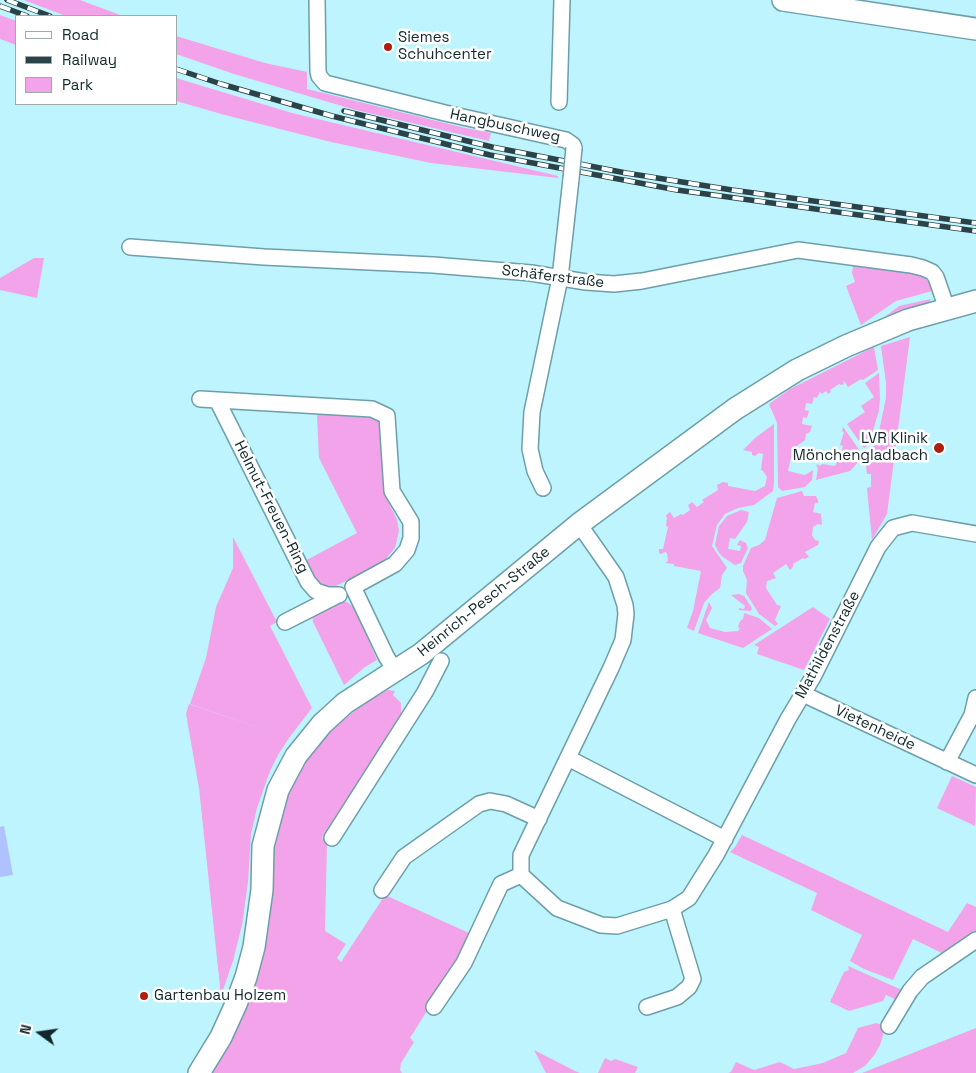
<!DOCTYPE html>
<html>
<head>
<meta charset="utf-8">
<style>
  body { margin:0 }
  #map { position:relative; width:976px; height:1073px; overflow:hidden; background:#bef4fe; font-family:"Space Grotesk",sans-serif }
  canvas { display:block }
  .legend { position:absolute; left:15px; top:15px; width:162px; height:90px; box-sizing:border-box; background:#fff; border:1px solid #a0a9aa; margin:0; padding:6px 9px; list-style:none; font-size:15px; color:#11272b }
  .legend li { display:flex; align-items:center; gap:10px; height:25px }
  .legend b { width:25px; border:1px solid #a0a9aa }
  .north { position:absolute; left:15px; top:1008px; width:50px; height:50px; -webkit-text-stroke:4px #fff; paint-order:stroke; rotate:284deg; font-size:14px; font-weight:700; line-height:20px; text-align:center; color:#11272b }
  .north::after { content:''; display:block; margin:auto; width:18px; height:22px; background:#11272b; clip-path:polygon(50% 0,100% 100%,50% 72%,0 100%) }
</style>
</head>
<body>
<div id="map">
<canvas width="976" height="1073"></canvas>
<ul class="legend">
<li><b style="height:6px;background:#fff"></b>Road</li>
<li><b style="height:6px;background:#294348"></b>Railway</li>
<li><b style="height:14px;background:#f3a3ea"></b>Park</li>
</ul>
<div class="north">N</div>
</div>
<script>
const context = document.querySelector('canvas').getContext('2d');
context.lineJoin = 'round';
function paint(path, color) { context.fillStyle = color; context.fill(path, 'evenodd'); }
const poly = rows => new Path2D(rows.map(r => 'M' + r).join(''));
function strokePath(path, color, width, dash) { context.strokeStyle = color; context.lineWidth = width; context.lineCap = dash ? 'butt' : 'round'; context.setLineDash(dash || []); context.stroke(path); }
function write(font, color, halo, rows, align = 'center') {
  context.font = font + ' "Space Grotesk",sans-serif'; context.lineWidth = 5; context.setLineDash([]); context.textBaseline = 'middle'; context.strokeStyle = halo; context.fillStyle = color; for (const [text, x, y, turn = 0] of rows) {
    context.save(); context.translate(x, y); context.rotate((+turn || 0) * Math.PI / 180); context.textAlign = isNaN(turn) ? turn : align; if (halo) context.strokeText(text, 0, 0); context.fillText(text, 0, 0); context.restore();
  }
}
paint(poly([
  [24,0,80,0,123,16,66,16],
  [0,15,16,21,16,45,0,39],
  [176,36,265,63,307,72,307,89,461,127,491,133,489,141,352,109,234,74,176,54],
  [176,78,292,113,558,176,558,178,431,163,331,142,225,115,176,101],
  [34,258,44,258,37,298,0,290,0,278],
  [853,266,912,273,924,277,931,285,932,291,896,301,861,325,846,286,855,282,852,273],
  [931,299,927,306,877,323,899,306],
  [910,337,887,514,872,540,868,499,867,488,871,487,871,474,867,474,866,466,879,431,886,398,886,383,881,346],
  [874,347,878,370,863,380,861,379,848,387,844,381,843,382,844,384,841,385,839,384,830,390,831,392,828,394,826,391,822,394,820,392,817,398,814,397,812,404,806,403,805,410,809,411,807,418,803,417,802,424,812,426,810,432,806,434,805,440,793,449,788,471,805,475,813,470,812,480,805,487,782,491,778,487,778,484,777,423,769,404,790,389],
  [879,373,880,398,879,411,870,440,866,447,864,448,847,424,865,412,861,406,874,397,865,383],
  [317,415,370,415,381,421,387,499,397,520,399,531,395,548,383,562,330,589,322,589,303,562,357,533,319,458],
  [774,424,774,483,773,491,754,505,738,508,725,514,717,525,712,546,727,568,722,575,720,588,712,594,704,603,694,631,687,628,693,611,701,571,674,566,674,564,665,563,668,561,667,553,665,552,661,554,659,553,659,549,663,549,668,527,666,526,667,518,666,515,670,512,674,518,681,514,683,515,690,510,688,505,692,502,697,507,704,502,702,500,718,490,717,485,723,482,728,483,728,486,755,491,765,486,767,477,763,471,761,470,763,454,759,453,755,456,752,455,752,452,743,450,755,438],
  [843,427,860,451,859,461,850,471,816,480,818,468,816,465,818,464,819,466,823,464,834,466,836,465,838,455,841,456,843,446,840,445,844,432,842,431],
  [802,491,804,496,816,496,818,500,818,503,815,503,813,512,821,514,822,525,818,524,813,527,812,535,815,540,819,541,818,545,805,552,809,557,805,559,803,558,793,564,793,567,790,570,786,564,773,573,776,578,767,581,766,588,777,605,781,606,775,620,778,624,775,626,759,614,746,593,747,580,743,571,743,566,751,548,759,545,765,540,777,498],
  [741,510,749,512,747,522,735,539,730,538,728,549,740,551,741,546,737,545,740,540,746,543,748,548,741,563,735,565,723,557,719,553,715,545,719,526,727,516],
  [233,537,277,622,270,626,312,708,289,738,278,755,270,771,257,808,251,834,248,882,242,925,233,961,221,996,199,788,186,714,189,704,286,737,190,704,206,658,216,607,233,568],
  [739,594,744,596,752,608,751,611,739,610,739,608,744,609,745,606,731,595],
  [338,600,347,602,355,608,377,660,365,667,344,685,313,622,312,613],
  [709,602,712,608,706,620,710,628,725,632,738,631,740,628,738,627,740,621,743,619,744,613,759,618,772,629,743,648,698,633],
  [813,607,830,619,804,670,757,654,759,647,754,645],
  [388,690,395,691,393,695,401,703,401,716,322,837,327,844,325,931,346,944,337,958,341,962,385,895,469,933,471,937,470,942,410,1038,414,1042,401,1063,400,1070,402,1073,207,1073,269,860,290,780,318,744,336,726,367,701],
  [952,776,976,787,975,826,937,808],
  [742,835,948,932,967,903,976,907,976,935,946,955,913,939,893,980,864,969,850,961,862,935,811,910,817,893,730,852,735,847],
  [848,966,902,990,897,1000,886,995,883,1001,849,1011,830,1002,844,972,849,970],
  [876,1023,882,1025,885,1029,880,1045,875,1054,865,1066,853,1073,728,1073,731,1072,736,1062,754,1070,780,1062,794,1069,823,1063,846,1053,858,1028],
  [976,1028,976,1073,862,1073],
  [534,1050,575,1071,580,1073,546,1073],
  [605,1058,611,1061,615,1059,638,1067,635,1073,598,1073]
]), '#f3a3ea');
paint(poly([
  [4,826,13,875,0,877,0,827]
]), '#afc2fe');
const street = poly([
  [317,0,318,71,319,76,325,83,445,113,566,140,573,145,574,148],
  [559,102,562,0],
  [130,247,264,257,433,265,531,273,586,282,614,284,642,281,798,250,911,265,923,268,932,272,936,277,947,309],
  [200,399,372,409,387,416,392,491,411,522,411,538,407,550,395,564,353,587,386,656,395,671],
  [217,400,308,582,316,591,328,595,339,595],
  [543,488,535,471,530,449,532,412,560,278,571,179],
  [579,524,616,577,625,605,626,614,623,640,611,668,521,855,521,875,557,908,601,925,617,926,672,909,689,898,716,855,788,719,813,677,878,547,893,528,912,523,976,534],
  [285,622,338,595],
  [803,694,976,775],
  [568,758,725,839],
  [947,762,972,715,976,698],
  [332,838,425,692,441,661],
  [382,890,404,857,479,804,490,801,506,804,539,819],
  [434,1007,464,963,501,884,521,875],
  [647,1007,677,997,689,987,693,979,672,909],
  [889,1026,910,991,922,977,976,940]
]);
const secondary = poly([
  [783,0,976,29],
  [199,1073,221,1037,236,1004,246,977,254,947,262,890,263,846,278,790,296,756,322,724,345,703,421,654,579,524,735,409,797,370,846,346,908,320,976,301]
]);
strokePath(street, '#6c9fa9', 18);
strokePath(secondary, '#6c9fa9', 24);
strokePath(street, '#fff', 15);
strokePath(secondary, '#fff', 21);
const rail = poly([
  [7,0,50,16],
  [0,6,27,16],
  [176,69,221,84,332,116,490,155,677,190,976,231],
  [344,111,492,147,626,173,732,190,976,223]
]);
strokePath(rail, '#294348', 5.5);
strokePath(rail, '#fff', 4, [11]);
const streetBridge = poly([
  [571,179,574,148]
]);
strokePath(streetBridge, '#6c9fa9', 18, []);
strokePath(streetBridge, '#fff', 15);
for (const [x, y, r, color] of [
  [388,47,5,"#ad1e0d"],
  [939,448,6,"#ad1e0d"],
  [144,996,5,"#ad1e0d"]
]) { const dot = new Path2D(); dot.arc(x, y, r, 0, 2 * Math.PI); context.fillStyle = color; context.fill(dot); strokePath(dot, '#fff', 2); }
write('15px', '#11272b', '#fff', [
  ["Siemes",398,38],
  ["Schuhcenter",398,55],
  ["LVR Klinik",928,439,"right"],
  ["Mönchengladbach",928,456,"right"],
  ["Gartenbau Holzem",154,996]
], 'left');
write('15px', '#11272b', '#fff', [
  ["Hangbuschweg",505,126,12],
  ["Schäferstraße",553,277,7],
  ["Helmut-Freuen-Ring",271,507,63],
  ["Heinrich-Pesch-Straße",484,602,-39],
  ["Mathildenstraße",828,645,-62],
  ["Vietenheide",875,728,25]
]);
</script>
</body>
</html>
